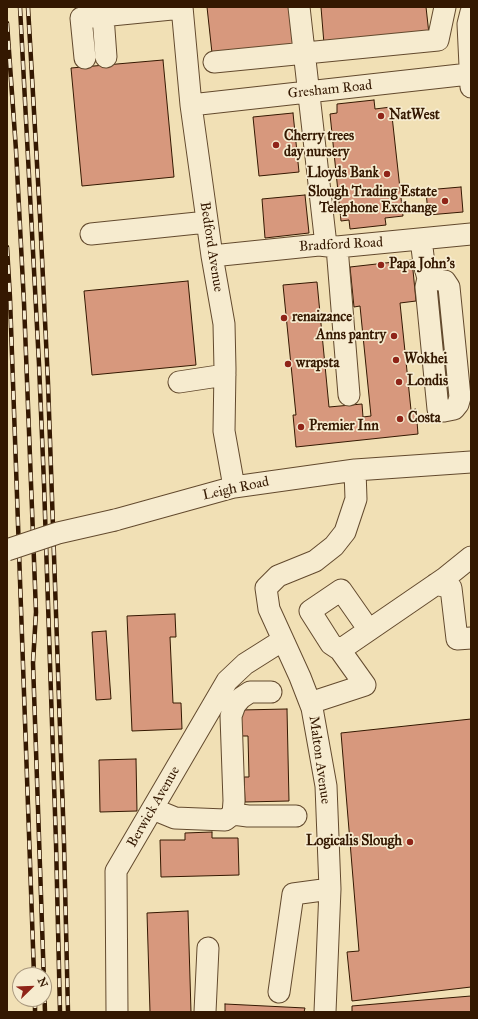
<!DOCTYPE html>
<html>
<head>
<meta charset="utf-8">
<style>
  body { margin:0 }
  #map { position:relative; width:478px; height:1019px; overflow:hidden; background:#f1e0b5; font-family:"IM FELL Great Primer",serif }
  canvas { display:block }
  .frame { position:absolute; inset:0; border:8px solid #341801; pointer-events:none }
  .north { position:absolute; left:12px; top:967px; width:40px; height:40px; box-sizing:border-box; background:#f6ebcf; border:1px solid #a8977d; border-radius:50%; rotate:67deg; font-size:11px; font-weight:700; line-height:16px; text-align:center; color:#341801 }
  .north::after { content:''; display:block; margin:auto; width:14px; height:18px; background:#8f2418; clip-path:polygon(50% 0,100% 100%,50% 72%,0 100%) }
</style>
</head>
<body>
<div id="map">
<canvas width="478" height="1019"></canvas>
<div class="frame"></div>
<div class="north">N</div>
</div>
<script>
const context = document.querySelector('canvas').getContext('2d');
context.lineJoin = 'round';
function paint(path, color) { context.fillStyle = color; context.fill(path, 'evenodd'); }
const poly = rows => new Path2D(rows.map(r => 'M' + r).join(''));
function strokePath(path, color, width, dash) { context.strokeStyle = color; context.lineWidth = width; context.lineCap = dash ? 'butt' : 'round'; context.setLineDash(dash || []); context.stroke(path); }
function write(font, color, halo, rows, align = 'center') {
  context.font = font + ' "IM FELL Great Primer",serif'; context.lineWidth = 3.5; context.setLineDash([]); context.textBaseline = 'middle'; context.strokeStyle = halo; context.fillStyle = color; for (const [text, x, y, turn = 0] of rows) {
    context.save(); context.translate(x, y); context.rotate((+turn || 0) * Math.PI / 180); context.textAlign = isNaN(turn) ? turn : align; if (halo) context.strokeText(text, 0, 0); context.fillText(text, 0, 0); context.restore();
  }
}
const building = poly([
  [207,7,292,7,296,45,212,53,207,7],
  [321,7,426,7,429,34,324,44,321,7],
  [163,60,174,177,82,186,71,68,163,60],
  [374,100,375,109,391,107,403,216,385,218,386,225,350,229,349,220,341,221,330,114,337,113,337,104,374,100],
  [293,113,299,172,259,176,253,117,293,113],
  [461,187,463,212,428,215,426,190,461,187],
  [305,195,309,233,265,238,262,199,305,195],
  [412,260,416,301,400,303,411,410,416,409,418,434,296,447,293,415,296,415,283,285,317,282,329,407,362,404,363,417,371,416,360,306,354,307,350,267,412,260],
  [188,281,196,365,92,375,84,291,188,281],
  [175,614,176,637,170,637,173,703,181,703,182,729,132,731,127,616,175,614],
  [106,631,111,699,96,700,92,632,106,631],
  [287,709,289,801,245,802,244,777,249,777,248,736,242,736,241,710,287,709],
  [471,719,471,987,352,1001,347,952,359,951,341,733,471,719],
  [136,759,137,811,100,812,99,760,136,759],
  [212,832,212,838,238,838,239,875,161,877,160,840,185,840,185,833,212,832],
  [188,911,191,1012,150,1012,147,913,188,911],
  [471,996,471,1012,352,1012,352,1006,471,996],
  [225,1004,305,1008,304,1012,225,1012,225,1004]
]);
paint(building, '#d7987d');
strokePath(building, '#341801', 1);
const minor = poly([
  [182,7,191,105,212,256,224,324,225,369,224,431,234,487],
  [299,7,326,245],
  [103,16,106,57],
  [85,58,81,18,182,8],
  [214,62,438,40,445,7],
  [471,87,468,24,471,12],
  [191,105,469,74,471,76],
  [91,234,207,222],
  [421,239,424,264,428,278],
  [337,247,349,395],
  [212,256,319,245,337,247,471,234],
  [428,278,445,281,449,287,460,397,458,404,454,409,444,411,438,409,426,287,428,278],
  [179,382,225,375],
  [115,520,234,487,355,470,471,462],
  [436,584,451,588,457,639,471,638],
  [340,650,445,578,471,557],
  [310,703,365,685,340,650,331,644,310,611,341,590,369,630],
  [153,809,175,818,225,820,233,814,234,801,231,716,235,705,241,698,250,692,271,692],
  [233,814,248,816,296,816],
  [279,992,293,894,330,889],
  [117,1012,116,871,227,681,245,664,283,640],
  [205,1012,208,948],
  [325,1012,330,889,326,786,312,708,300,677,269,609,266,588,278,576,315,561,334,546,345,532,356,499,355,470]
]);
strokePath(minor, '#634a2e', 23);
strokePath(minor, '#f6ebcf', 21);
const rail = poly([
  [20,7,39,364,44,484,56,843,60,1012],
  [28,7,40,216,48,383,64,843,68,1012],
  [7,23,16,150,24,303,36,612,33,663,45,1012],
  [7,247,10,298,34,975],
  [35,999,35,1012]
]);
strokePath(rail, '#341801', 4.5);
strokePath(rail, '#f6ebcf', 3, [9]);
const minorBridge = poly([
  [7,550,58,533,115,520]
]);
strokePath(minorBridge, '#634a2e', 23, []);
strokePath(minorBridge, '#f6ebcf', 21);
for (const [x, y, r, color] of [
  [381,116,4,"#8f2418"],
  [276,145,4,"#8f2418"],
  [387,174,4,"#8f2418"],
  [445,201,4,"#8f2418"],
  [381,265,4,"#8f2418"],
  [284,318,4,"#8f2418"],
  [394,336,4,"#8f2418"],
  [396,360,4,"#8f2418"],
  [288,364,4,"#8f2418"],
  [399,382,4,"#8f2418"],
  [400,419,4,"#8f2418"],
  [301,427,4,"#8f2418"],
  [410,842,4,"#8f2418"]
]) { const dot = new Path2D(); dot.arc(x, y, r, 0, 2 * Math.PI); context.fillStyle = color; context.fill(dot); strokePath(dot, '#f6ebcf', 1.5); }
write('14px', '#341801', '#f6ebcf', [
  ["Gresham Road",330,90,-6],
  ["Bradford Road",341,245,-3],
  ["Bedford Avenue",211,247,81],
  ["Leigh Road",236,489,-12],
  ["Malton Avenue",319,760,82],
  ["Berwick Avenue",154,807,-60]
]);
write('bold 14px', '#341801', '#f6ebcf', [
  ["NatWest",389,116],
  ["Cherry trees",284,137],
  ["day nursery",284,153],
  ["Lloyds Bank",379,174,"right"],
  ["Slough Trading Estate",437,193,"right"],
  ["Telephone Exchange",437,209,"right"],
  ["Papa John's",389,265],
  ["renaizance",292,318],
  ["Anns pantry",386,336,"right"],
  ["Wokhei",404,360],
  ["wrapsta",296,364],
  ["Londis",407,382],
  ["Costa",408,419],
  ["Premier Inn",309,427],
  ["Logicalis Slough",402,842,"right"]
], 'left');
</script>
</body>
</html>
